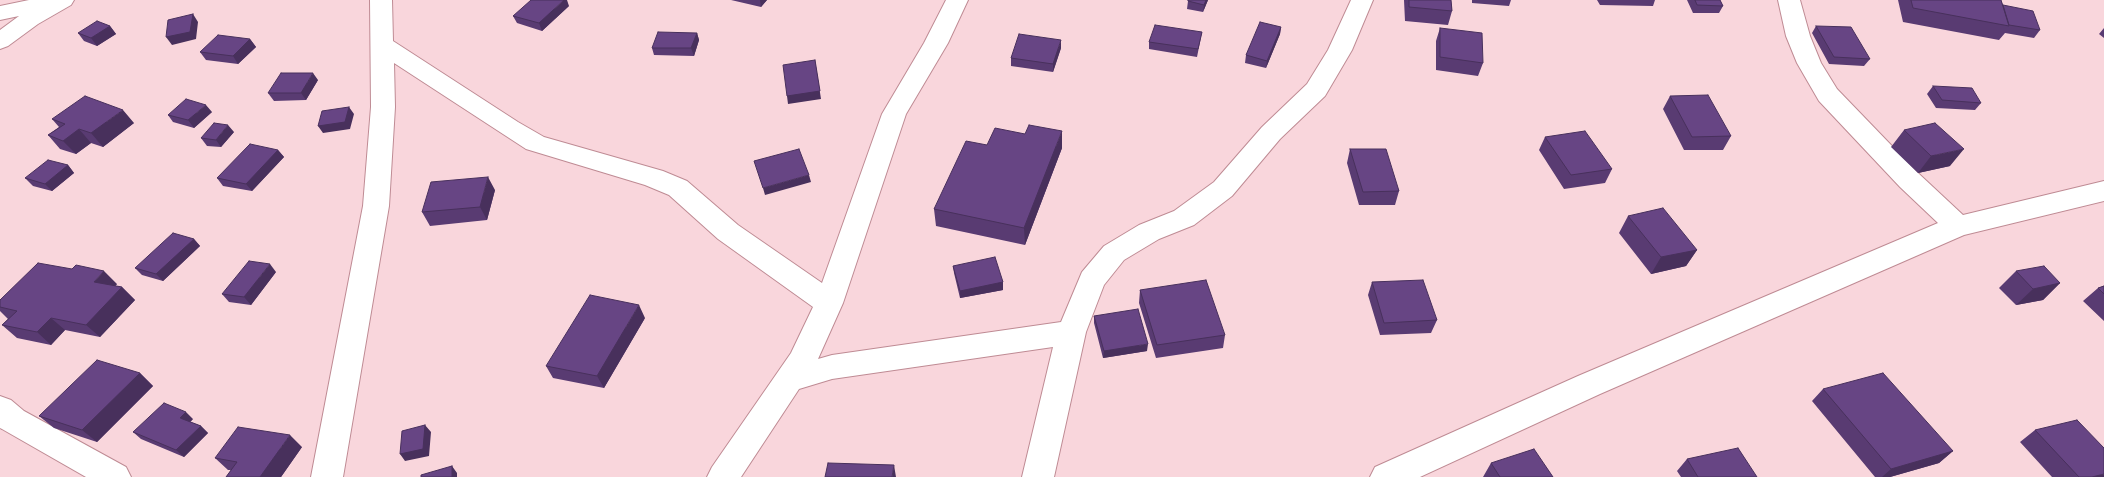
<!DOCTYPE html>
<html>
<head>
<meta charset="utf-8">
<style>
  body { margin:0 }
  canvas { display:block; background:#f9d6dc }
</style>
</head>
<body>
<canvas width="2104" height="477"></canvas>
<script>
const context = document.querySelector('canvas').getContext('2d');
context.lineJoin = 'round';
const poly = rows => new Path2D(rows.map(r => 'M' + r).join(''));
function strokePath(path, color, width, dash) { context.strokeStyle = color; context.lineWidth = width; context.lineCap = dash ? 'butt' : 'round'; context.setLineDash(dash || []); context.stroke(path); }
function paint(path, color) { context.fillStyle = color; context.fill(path, 'evenodd'); }
const minor = poly([
  [29,0,74,0,71,5,38,24,8,46,0,49,0,30,19,16,0,20,0,6,29,0],
  [370,0,392,0,393,41,518,122,544,137,663,171,687,181,738,225,822,283,882,114,924,43,946,0,968,0,948,43,906,114,843,303,818,359,832,355,1061,322,1082,272,1104,246,1139,225,1174,211,1214,182,1262,127,1307,84,1328,50,1351,0,1373,0,1352,50,1325,96,1280,139,1232,196,1194,225,1159,239,1124,260,1104,285,1086,332,1054,477,1022,477,1053,347,832,379,799,389,741,477,707,477,712,467,791,353,813,307,718,239,669,195,645,185,526,149,394,63,395,107,389,206,343,477,311,477,363,206,371,107,370,0],
  [1778,0,1800,0,1810,36,1821,63,1837,89,1918,173,1963,215,2104,181,2104,201,1964,235,1600,394,1420,477,1370,477,1375,467,1578,376,1938,223,1900,187,1819,101,1797,63,1786,36,1778,0],
  [0,396,11,400,24,411,126,467,131,477,86,477,2,429,0,428,0,396]
]);
strokePath(minor, '#bf8b94', 2);
paint(minor, '#fff');
paint(poly([
  [731,0,767,0,761,7],
  [1208,0,1203,12,1187,9,1188,1],
  [1404,0,1451,0,1452,11,1448,25,1405,21],
  [1472,0,1511,0,1509,6,1472,3],
  [1597,0,1655,0,1653,6,1600,5],
  [1687,0,1720,0,1723,6,1719,13,1693,13],
  [1898,0,2001,0,2003,5,2040,30,2034,38,2005,33,1999,40,1903,22],
  [569,6,542,31,517,23,513,16],
  [110,26,116,34,97,46,84,41,78,33],
  [1816,26,1870,59,1864,66,1829,64,1812,33],
  [1281,27,1280,34,1266,68,1245,63,1246,55],
  [1440,28,1483,63,1478,76,1436,70,1436,41],
  [2104,28,2104,38,2099,34],
  [1202,32,1197,57,1149,49,1149,42],
  [697,33,699,40,694,56,654,55,652,48],
  [250,39,256,47,238,64,206,60,200,52],
  [1061,48,1053,72,1011,66,1011,58],
  [318,80,306,100,274,101,268,93],
  [1933,86,1981,103,1975,110,1936,108,1927,94],
  [1670,96,1731,136,1723,150,1684,150,1663,109],
  [212,112,194,128,173,122,168,115],
  [52,119,134,123,103,147,91,143,76,154,60,149,48,135,59,127],
  [1904,130,1950,166,1918,173,1891,147],
  [234,132,221,147,207,146,201,138],
  [1025,134,1062,148,1025,245,936,226,934,209,987,145],
  [1545,137,1612,169,1605,183,1564,189,1539,150],
  [1350,149,1399,191,1395,205,1359,205,1347,163],
  [278,150,284,157,252,191,223,186,217,178],
  [68,165,74,173,52,191,33,186,25,178],
  [495,190,487,220,430,226,422,212],
  [1628,216,1697,250,1686,266,1651,274,1619,233],
  [194,239,200,246,163,281,142,275,135,268],
  [953,266,1003,282,1003,290,960,298,954,273],
  [2016,271,2060,283,2043,300,2016,305,1999,288],
  [276,272,251,305,229,302,222,294],
  [1372,282,1437,320,1431,333,1380,335,1368,295],
  [117,284,115,286,122,287,135,300,100,337,65,330,51,345,17,338,2,325,8,319,0,311,0,300],
  [2104,286,2104,321,2083,301,2098,288],
  [1140,290,1225,335,1223,348,1156,358,1139,303],
  [1094,316,1147,351,1103,358,1094,323],
  [645,318,604,388,553,378,546,366],
  [140,373,153,386,97,442,54,428,39,416],
  [1823,389,1953,451,1939,463,1890,477,1875,477,1812,401],
  [193,419,190,422,201,426,208,433,184,457,141,439,133,432],
  [2035,430,2104,477,2052,477,2020,442],
  [302,447,281,477,226,477,231,470,228,470,215,458],
  [1687,459,1757,477,1681,477,1677,471],
  [1491,463,1553,477,1483,477]
]), '#593b72');
paint(poly([
  [564,0,567,0,569,6,542,31,539,23],
  [760,0,767,0,761,7],
  [1206,0,1208,0,1203,12,1204,5],
  [193,14,198,22,196,39,172,45,166,37],
  [110,26,116,34,97,46,91,38],
  [1281,27,1280,34,1266,68,1267,61],
  [697,33,699,40,694,56,691,48],
  [250,39,256,47,238,64,233,56],
  [1061,40,1061,48,1053,72,1053,64],
  [815,60,821,99,788,104,787,96],
  [313,73,318,80,306,100,301,93],
  [206,105,212,112,194,128,188,120],
  [349,107,354,114,350,129,323,133,318,126],
  [123,110,134,123,103,147,91,133],
  [228,125,234,132,221,147,216,140],
  [79,129,91,143,76,154,63,141],
  [1062,131,1062,148,1025,245,1024,228],
  [1964,149,1950,166,1918,173,1931,156],
  [278,150,284,157,252,191,246,184],
  [68,165,74,173,52,191,45,184],
  [809,175,811,182,765,195,763,188],
  [488,177,495,190,487,220,480,207],
  [194,239,200,246,163,281,156,274],
  [1697,250,1686,266,1651,274,1661,257],
  [270,264,276,272,251,305,244,297],
  [104,271,117,284,107,295,94,282],
  [1003,282,1003,290,960,298,960,291],
  [2060,283,2043,300,2016,305,2033,289],
  [122,287,135,300,100,337,86,325],
  [639,305,645,318,604,388,597,376],
  [51,318,65,330,51,345,37,332],
  [1148,344,1147,351,1103,358,1104,351],
  [140,373,153,386,97,442,82,430],
  [186,412,193,419,188,424,180,418],
  [425,425,431,432,429,456,405,461,400,454],
  [201,426,208,433,184,457,176,450],
  [290,435,302,447,281,477,260,477],
  [1953,451,1939,463,1890,477,1882,477,1891,469],
  [894,465,896,477,892,477],
  [452,466,457,473,457,477,452,477],
  [2104,474,2104,477,2092,477]
]), '#48305c');
const building = poly([
  [531,0,564,0,539,23,513,16,531,0],
  [1188,0,1206,0,1204,5,1188,1,1188,0],
  [1409,0,1451,0,1452,11,1409,7,1409,0],
  [1695,0,1720,0,1723,6,1697,5,1695,0],
  [1911,0,2001,0,2009,26,1913,8,1911,0],
  [2003,5,2033,11,2040,30,2009,25,2003,5],
  [193,14,190,32,166,37,168,20,193,14],
  [97,21,110,26,91,38,78,33,97,21],
  [1260,22,1281,27,1267,61,1246,55,1260,22],
  [1155,25,1202,32,1198,49,1149,42,1155,25],
  [1816,26,1851,27,1870,59,1834,57,1816,26],
  [1440,28,1482,33,1483,63,1440,57,1440,28],
  [658,32,697,33,691,48,652,48,658,32],
  [1019,34,1061,40,1053,64,1011,58,1019,34],
  [218,35,250,39,233,56,200,52,218,35],
  [815,60,820,91,787,96,783,65,815,60],
  [281,73,313,73,301,93,268,93,281,73],
  [1933,86,1972,88,1981,103,1942,100,1933,86],
  [1708,95,1731,136,1692,137,1670,96,1708,95],
  [85,96,123,110,91,133,79,129,63,141,48,135,65,124,52,119,85,96],
  [186,99,206,105,188,120,168,115,186,99],
  [349,107,345,122,318,126,322,111,349,107],
  [214,123,228,125,216,140,201,138,214,123],
  [1935,123,1964,149,1931,156,1904,130,1935,123],
  [1029,125,1062,131,1024,228,934,209,966,141,987,145,995,128,1025,134,1029,125],
  [1585,131,1612,169,1571,175,1545,137,1585,131],
  [250,144,278,150,246,184,217,178,250,144],
  [799,149,809,175,763,188,754,161,799,149],
  [1350,149,1386,149,1399,191,1363,192,1350,149],
  [48,160,68,165,45,184,25,178,48,160],
  [488,177,480,207,422,212,431,182,488,177],
  [1663,208,1697,250,1661,257,1628,216,1663,208],
  [173,233,194,239,156,274,135,268,173,233],
  [995,257,1003,282,960,291,953,266,995,257],
  [249,261,270,264,244,297,222,294,249,261],
  [38,263,72,269,76,265,104,271,94,282,122,287,86,325,51,318,37,332,2,325,17,311,0,307,0,300,38,263],
  [2044,266,2060,283,2033,289,2016,271,2044,266],
  [1206,280,1225,335,1157,345,1140,290,1206,280],
  [1423,280,1437,320,1384,323,1372,282,1423,280],
  [2104,286,2104,294,2098,288,2104,286],
  [590,295,639,305,597,376,546,366,590,295],
  [1138,309,1148,344,1104,351,1094,316,1138,309],
  [97,360,140,373,82,430,39,416,97,360],
  [1883,373,1953,451,1891,469,1823,389,1883,373],
  [164,403,186,412,180,418,201,426,176,450,133,432,164,403],
  [2077,420,2104,448,2104,474,2092,477,2079,477,2035,430,2077,420],
  [425,425,423,449,400,454,402,431,425,425],
  [238,427,290,435,260,477,226,477,237,462,215,458,238,427],
  [1738,448,1757,477,1698,477,1687,459,1738,448],
  [1534,449,1553,477,1500,477,1491,463,1534,449],
  [828,463,894,465,892,477,825,477,828,463],
  [452,466,452,477,421,477,421,475,452,466]
]);
paint(building, '#674584');
strokePath(building, '#48305c', 1);
</script>
</body>
</html>
